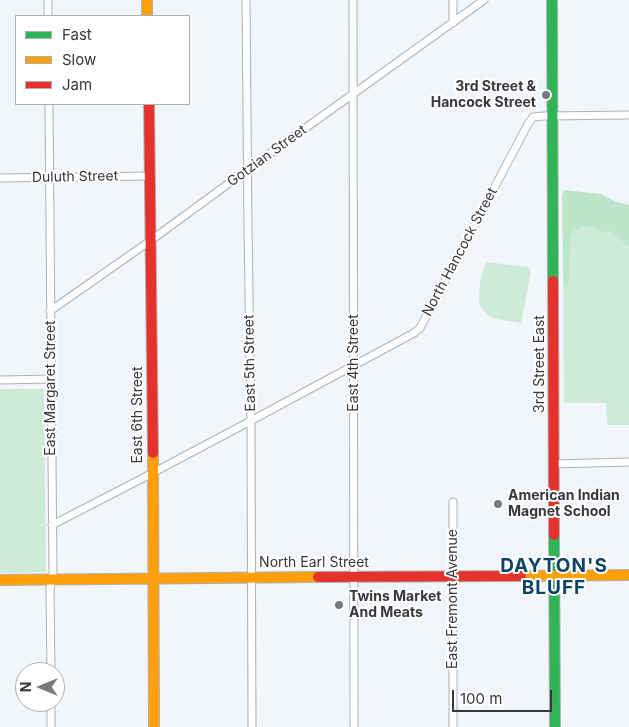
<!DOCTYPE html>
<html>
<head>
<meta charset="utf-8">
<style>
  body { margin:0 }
  #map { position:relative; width:629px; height:727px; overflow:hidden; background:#f2f6fa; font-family:Inter,sans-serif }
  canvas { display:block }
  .legend { position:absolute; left:15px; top:15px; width:175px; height:90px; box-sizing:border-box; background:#fff; border:1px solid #aeafb1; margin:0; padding:6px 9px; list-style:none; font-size:15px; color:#35383c }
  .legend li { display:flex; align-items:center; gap:10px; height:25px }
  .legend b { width:25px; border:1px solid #aeafb1 }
  .north { position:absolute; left:15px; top:662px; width:50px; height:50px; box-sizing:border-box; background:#fff; border:1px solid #aeafb1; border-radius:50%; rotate:270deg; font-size:14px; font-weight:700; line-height:20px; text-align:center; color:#35383c }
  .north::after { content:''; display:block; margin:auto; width:18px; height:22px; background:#777a7e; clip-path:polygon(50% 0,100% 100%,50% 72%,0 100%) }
  .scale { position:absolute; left:452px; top:690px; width:100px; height:22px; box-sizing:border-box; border:2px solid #35383c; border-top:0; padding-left:6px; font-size:15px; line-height:18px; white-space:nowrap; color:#35383c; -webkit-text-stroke:4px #fff; paint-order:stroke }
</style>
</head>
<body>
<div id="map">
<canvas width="629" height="727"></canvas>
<ul class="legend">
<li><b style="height:6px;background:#30b455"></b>Fast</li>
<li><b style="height:6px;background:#ff9f0a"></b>Slow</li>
<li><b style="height:6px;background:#e5322d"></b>Jam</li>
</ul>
<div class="north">N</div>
<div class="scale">100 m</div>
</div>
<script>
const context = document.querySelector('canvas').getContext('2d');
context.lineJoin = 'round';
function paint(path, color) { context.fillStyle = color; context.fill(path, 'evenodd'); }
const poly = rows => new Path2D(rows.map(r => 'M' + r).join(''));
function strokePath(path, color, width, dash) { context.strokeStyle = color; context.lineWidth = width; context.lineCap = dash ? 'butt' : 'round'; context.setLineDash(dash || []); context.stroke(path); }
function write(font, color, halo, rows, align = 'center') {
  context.font = font + ' Inter,sans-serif'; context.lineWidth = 4; context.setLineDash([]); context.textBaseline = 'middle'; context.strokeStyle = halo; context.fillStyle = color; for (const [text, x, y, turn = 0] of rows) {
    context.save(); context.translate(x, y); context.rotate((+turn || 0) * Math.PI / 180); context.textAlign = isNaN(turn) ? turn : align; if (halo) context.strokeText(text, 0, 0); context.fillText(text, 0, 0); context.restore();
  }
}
paint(poly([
  [629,212,629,425,607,425,606,403,564,403,563,213],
  [486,262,528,267,531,272,521,323,501,320,488,316,479,304,480,281],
  [44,389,46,572,0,573,0,389]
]), '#ceead8');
paint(poly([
  [564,190,601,194,614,201,629,205,629,247,618,237,610,231,602,232,593,227,583,226,573,231,570,240,569,283,565,286,563,281,562,196]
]), '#bde5ca');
const street = poly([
  [48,0,48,16],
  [246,0,248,228,251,421,252,727],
  [353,0,354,727],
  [453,0,453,23],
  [49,104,53,573,50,589,51,672],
  [0,178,150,176],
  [50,311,150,241,247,170,484,0],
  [0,380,51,379],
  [554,464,629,462],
  [453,502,453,727],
  [52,525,145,477,243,425,414,333,420,328,528,124,533,117,544,116,629,115],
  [51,702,51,727]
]);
const fast = poly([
  [552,0,553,281],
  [554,535,555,727]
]);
const slow = poly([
  [147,0,147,16],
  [153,453,154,727],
  [521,576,629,575],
  [0,580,318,577]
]);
const jam = poly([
  [149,104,153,453],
  [553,281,554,535],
  [318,577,521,576]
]);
strokePath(street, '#aeb1b5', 9);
strokePath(fast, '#aeb1b5', 12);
strokePath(slow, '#aeb1b5', 12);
strokePath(jam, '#aeb1b5', 12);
strokePath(street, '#fdfefe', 7);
strokePath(fast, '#30b455', 10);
strokePath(slow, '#ff9f0a', 10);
strokePath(jam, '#e5322d', 10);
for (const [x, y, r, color] of [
  [546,95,5,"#777a7e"],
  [498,504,5,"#777a7e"],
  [339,605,5,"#777a7e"]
]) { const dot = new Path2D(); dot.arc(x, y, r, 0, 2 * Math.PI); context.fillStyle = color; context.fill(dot); strokePath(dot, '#fff', 2); }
write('bold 14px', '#35383c', '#fff', [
  ["3rd Street &",536,87,"right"],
  ["Hancock Street",536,103,"right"],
  ["American Indian",508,496],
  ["Magnet School",508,512],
  ["Twins Market",349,597],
  ["And Meats",349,613]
], 'left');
write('14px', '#35383c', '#fff', [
  ["Gotzian Street",267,156,-36],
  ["Duluth Street",75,177,-1],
  ["North Hancock Street",460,252,-62],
  ["East 5th Street",250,363,-91],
  ["East 4th Street",354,363,-90],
  ["3rd Street East",540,364,-90],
  ["East Margaret Street",51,388,-90],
  ["East 6th Street",138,415,-90],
  ["North Earl Street",314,563],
  ["East Fremont Avenue",453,599,-90]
]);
context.letterSpacing = '1px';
write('bold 19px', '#0b4465', '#fff', [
  ["DAYTON'S",554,566],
  ["BLUFF",554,588]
]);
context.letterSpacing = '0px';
</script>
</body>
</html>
